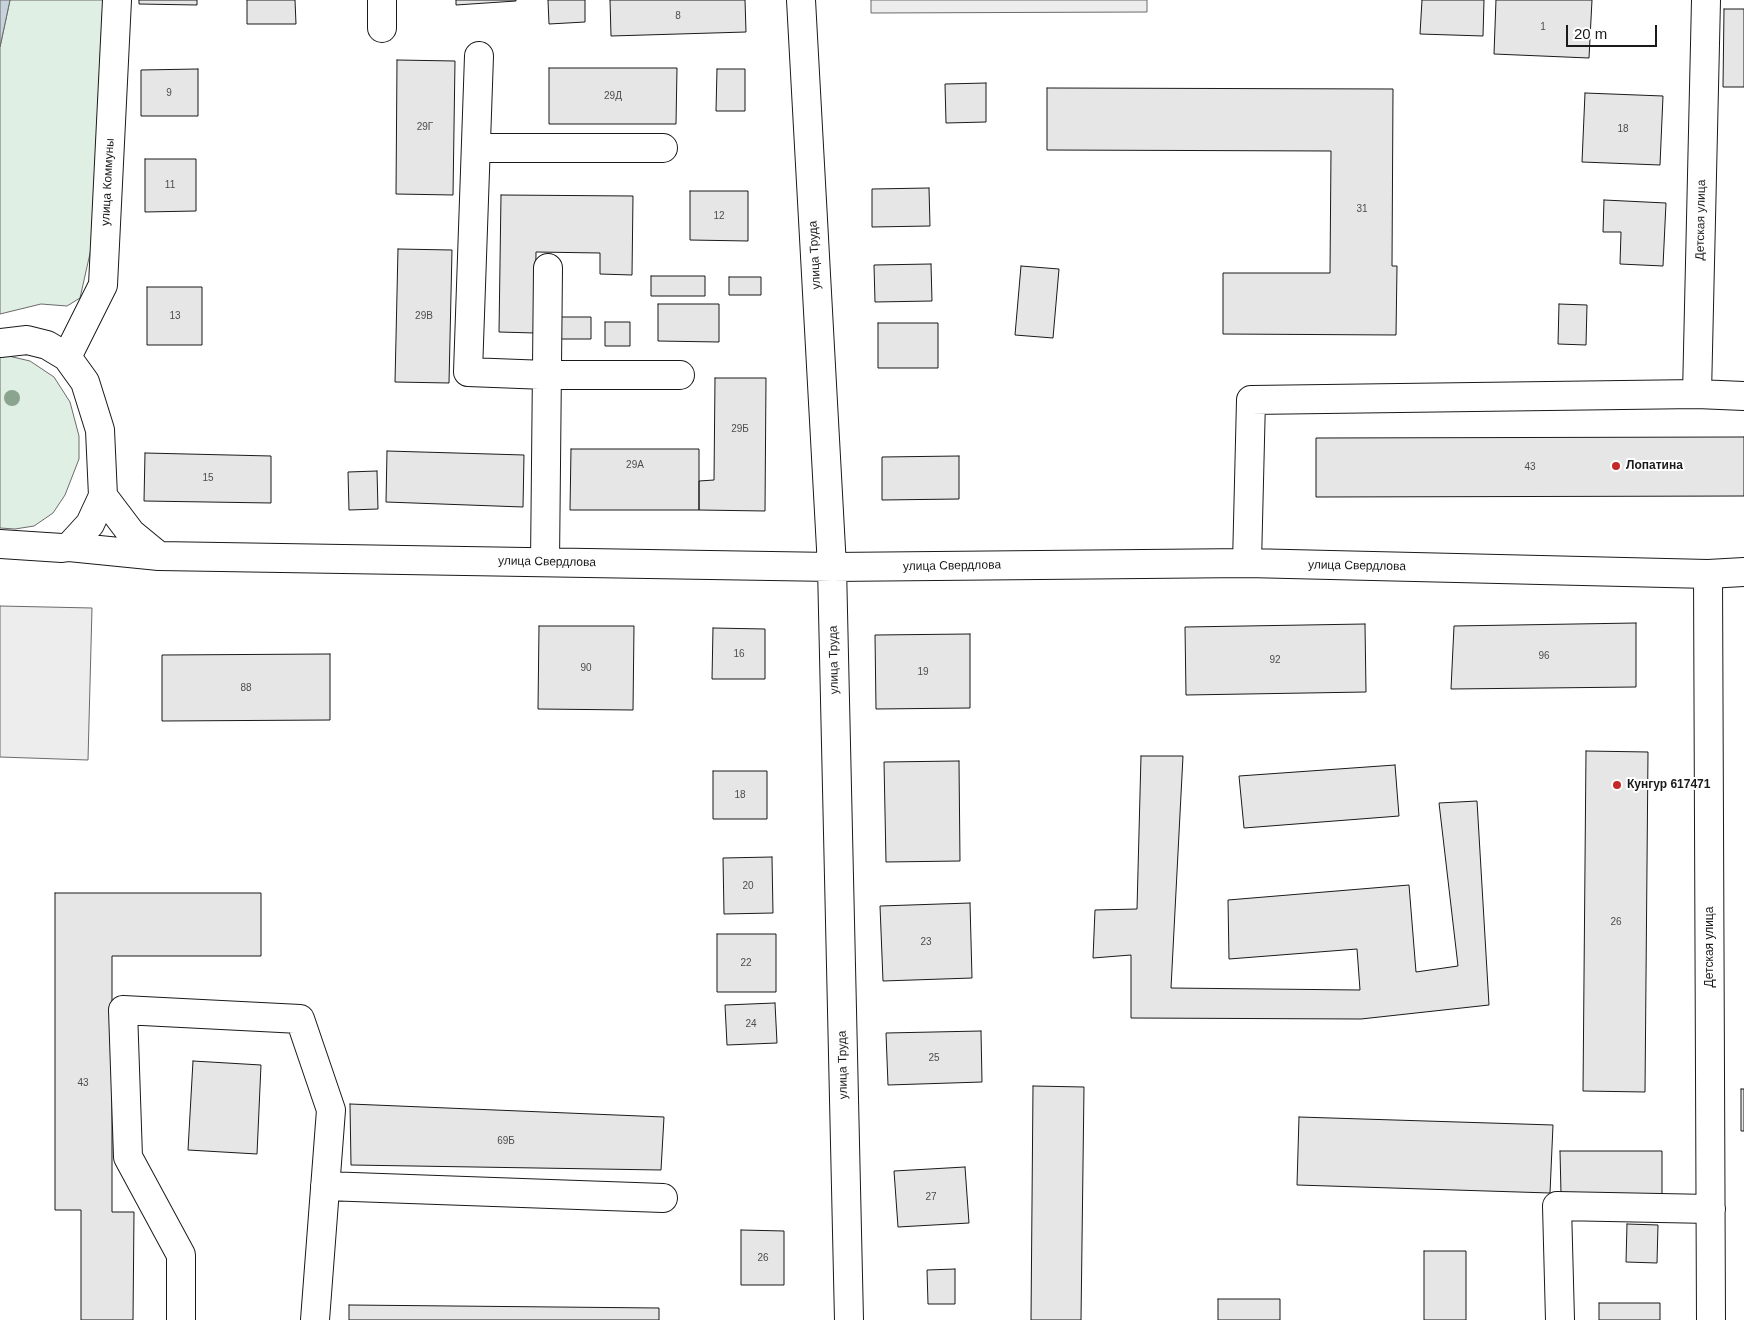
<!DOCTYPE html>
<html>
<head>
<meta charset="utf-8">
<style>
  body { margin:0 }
  #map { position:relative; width:1744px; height:1320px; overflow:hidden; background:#fff; font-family:Arial,sans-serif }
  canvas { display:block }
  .scale { position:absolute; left:1566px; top:25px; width:91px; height:22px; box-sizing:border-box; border:2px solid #1a1a1a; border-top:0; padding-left:6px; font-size:15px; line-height:18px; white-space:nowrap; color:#1a1a1a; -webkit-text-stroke:4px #fff; paint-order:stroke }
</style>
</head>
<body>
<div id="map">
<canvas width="1744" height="1320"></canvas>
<div class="scale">20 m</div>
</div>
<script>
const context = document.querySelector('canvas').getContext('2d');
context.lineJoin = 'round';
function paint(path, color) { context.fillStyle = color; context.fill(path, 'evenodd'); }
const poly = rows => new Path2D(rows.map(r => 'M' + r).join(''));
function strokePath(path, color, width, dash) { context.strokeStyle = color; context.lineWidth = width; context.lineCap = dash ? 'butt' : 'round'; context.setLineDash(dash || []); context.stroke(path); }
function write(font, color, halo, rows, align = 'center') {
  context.font = font + ' Arial,sans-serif'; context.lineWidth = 4; context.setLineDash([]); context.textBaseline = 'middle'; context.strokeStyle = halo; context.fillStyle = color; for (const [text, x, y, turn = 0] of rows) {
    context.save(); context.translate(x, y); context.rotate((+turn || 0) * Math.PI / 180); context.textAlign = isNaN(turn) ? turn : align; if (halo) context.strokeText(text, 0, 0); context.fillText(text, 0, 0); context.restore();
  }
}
const green = poly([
  [10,0,103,0,91,249,80,298,67,306,41,304,0,314,0,47,10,0],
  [0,354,30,361,54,377,70,402,79,436,79,459,65,495,53,513,34,526,15,529,0,528,0,354]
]);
paint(green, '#e0efe3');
strokePath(green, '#6a6a6a', 1);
const parking = poly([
  [871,0,1147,0,1147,12,871,13,871,0],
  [0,606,92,608,88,760,0,757,0,606]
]);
paint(parking, '#ededed');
strokePath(parking, '#6a6a6a', 1);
const water = poly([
  [0,0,10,0,0,47,0,0]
]);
paint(water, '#c6d2dc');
strokePath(water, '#6a6a6a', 1);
const building = poly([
  [139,0,197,0,197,5,139,4,139,0],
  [247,0,295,0,296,24,247,24,247,0],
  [456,0,516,0,516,1,456,5,456,0],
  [548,0,585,0,585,22,549,24,548,0],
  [610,0,745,0,746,32,611,36,610,0],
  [1422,0,1484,0,1483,36,1420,34,1422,0],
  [1496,0,1592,0,1589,58,1494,54,1496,0],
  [1724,9,1744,9,1744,87,1723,87,1724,9],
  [397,60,455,61,453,195,396,194,397,60],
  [549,68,677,68,676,124,549,124,549,68],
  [198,69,198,116,141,116,141,70,198,69],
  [717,69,745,69,745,111,716,111,717,69],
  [986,83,986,122,946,123,945,84,986,83],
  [1047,88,1393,89,1392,266,1397,266,1396,335,1223,334,1223,273,1330,273,1331,151,1047,150,1047,88],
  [1585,93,1663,96,1660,165,1582,162,1585,93],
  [145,159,196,159,196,211,145,212,145,159],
  [929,188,930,226,872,227,872,189,929,188],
  [690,191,748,191,748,241,690,240,690,191],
  [501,195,633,196,632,275,600,274,600,253,536,252,535,333,499,332,501,195],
  [1604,200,1666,203,1663,266,1620,264,1621,232,1603,232,1604,200],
  [398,249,452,250,449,383,395,382,398,249],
  [931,264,932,301,875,302,874,265,931,264],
  [1021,266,1059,269,1053,338,1015,335,1021,266],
  [651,276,705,276,705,296,651,296,651,276],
  [729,277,761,277,761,295,729,295,729,277],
  [147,287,202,287,202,345,147,345,147,287],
  [658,304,719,304,719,342,658,341,658,304],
  [1559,304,1587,305,1586,345,1558,344,1559,304],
  [554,317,591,317,591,339,554,339,554,317],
  [605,322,630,322,630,346,605,346,605,322],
  [878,323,938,323,938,368,878,368,878,323],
  [715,378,766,378,765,511,699,510,699,481,714,480,715,378],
  [1744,437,1744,496,1316,497,1316,438,1744,437],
  [571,449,699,449,699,510,570,510,571,449],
  [387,451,524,455,523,507,386,502,387,451],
  [145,453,271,456,271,503,144,501,145,453],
  [959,456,959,499,882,500,882,457,959,456],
  [377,471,378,509,349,510,348,472,377,471],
  [1636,623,1636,687,1451,689,1454,626,1636,623],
  [1365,624,1366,692,1186,695,1185,627,1365,624],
  [539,626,634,626,633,710,538,709,539,626],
  [713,628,765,629,765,679,712,679,713,628],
  [970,634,970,708,876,709,875,635,970,634],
  [330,654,330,720,162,721,162,655,330,654],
  [1586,751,1648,752,1645,1092,1583,1091,1586,751],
  [1141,756,1183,756,1171,988,1360,990,1357,949,1229,959,1228,900,1409,885,1416,972,1458,966,1439,803,1477,801,1489,1005,1361,1019,1131,1018,1131,955,1093,958,1095,910,1137,909,1141,756],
  [959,761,960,861,886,862,884,762,959,761],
  [1395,765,1399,816,1244,828,1239,776,1395,765],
  [713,771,767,771,767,819,713,819,713,771],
  [772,857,773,913,724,914,723,858,772,857],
  [55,893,261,893,261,956,112,956,112,1212,134,1212,133,1320,81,1320,81,1210,55,1210,55,893],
  [970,903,972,978,883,981,880,906,970,903],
  [717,934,776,934,776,992,717,992,717,934],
  [775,1003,777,1043,727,1045,725,1005,775,1003],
  [981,1031,982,1082,888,1085,886,1033,981,1031],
  [193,1061,261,1065,257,1154,188,1150,193,1061],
  [1033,1086,1084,1087,1081,1320,1031,1320,1033,1086],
  [1741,1089,1744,1089,1744,1131,1741,1131,1741,1089],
  [350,1104,664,1117,661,1170,351,1165,350,1104],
  [1299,1117,1553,1125,1550,1193,1297,1185,1299,1117],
  [1560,1151,1662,1151,1662,1194,1561,1194,1560,1151],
  [965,1167,969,1223,898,1227,894,1171,965,1167],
  [1627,1224,1658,1225,1657,1263,1626,1262,1627,1224],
  [741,1230,784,1231,784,1285,741,1285,741,1230],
  [1424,1251,1466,1251,1466,1320,1424,1320,1424,1251],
  [955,1269,955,1304,928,1304,927,1270,955,1269],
  [1218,1299,1280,1299,1280,1320,1218,1320,1218,1299],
  [1599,1303,1660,1303,1660,1320,1599,1320,1599,1303],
  [349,1305,659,1308,659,1320,349,1320,349,1305]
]);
paint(building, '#e6e6e6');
strokePath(building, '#1a1a1a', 1);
const minor = poly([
  [382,0,382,28],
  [801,0,832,567,849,1320],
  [1706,0,1697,394,1744,396],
  [479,56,468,372,546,375,680,375],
  [476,148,663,148],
  [0,343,27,340,47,345,67,357,85,382,100,430,103,496,90,524,69,547,62,548,0,544],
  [67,357,103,285,117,0],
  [103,496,131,533,159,556],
  [69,547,159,556,832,567,1247,563,1708,574,1744,572],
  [545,562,548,268],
  [1247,563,1251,400,1697,394],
  [1708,574,1711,1320],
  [325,1186,663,1198],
  [181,1320,181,1255,128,1157,123,1010,300,1019,331,1110,315,1320],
  [1560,1320,1557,1206,1711,1209]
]);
strokePath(minor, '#1a1a1a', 30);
strokePath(minor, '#fff', 28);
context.fillStyle = '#8aa48f';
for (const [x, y] of [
  [12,398]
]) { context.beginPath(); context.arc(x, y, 8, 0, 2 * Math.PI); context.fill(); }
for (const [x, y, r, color] of [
  [1616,466,5,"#c62828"],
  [1617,785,5,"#c62828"]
]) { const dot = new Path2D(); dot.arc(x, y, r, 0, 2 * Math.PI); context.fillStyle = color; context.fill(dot); strokePath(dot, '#fff', 2); }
write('10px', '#4d4d4d', null, [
  ["8",678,16],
  ["1",1543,27],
  ["9",169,93],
  ["29Д",613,96],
  ["29Г",425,127],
  ["18",1623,129],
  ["11",170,185],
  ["31",1362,209],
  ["12",719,216],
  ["13",175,316],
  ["29В",424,316],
  ["29Б",740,429],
  ["29А",635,465],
  ["43",1530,467],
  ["15",208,478],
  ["16",739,654],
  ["96",1544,656],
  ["92",1275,660],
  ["90",586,668],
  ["19",923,672],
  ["88",246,688],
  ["18",740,795],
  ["20",748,886],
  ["26",1616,922],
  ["23",926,942],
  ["22",746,963],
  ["24",751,1024],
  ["25",934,1058],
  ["43",83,1083],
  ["69Б",506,1141],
  ["27",931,1197],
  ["26",763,1258]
]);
write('12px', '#1a1a1a', '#fff', [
  ["улица Коммуны",108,182,-87],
  ["Детская улица",1701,220,-89],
  ["улица Труда",815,255,-93],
  ["улица Свердлова",547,562,1],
  ["улица Свердлова",952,566,-1],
  ["улица Свердлова",1357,566,1],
  ["улица Труда",834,660,-91],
  ["Детская улица",1710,947,-90],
  ["улица Труда",843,1065,-91]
]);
write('bold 12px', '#1a1a1a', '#fff', [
  ["Лопатина",1626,466],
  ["Кунгур 617471",1627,785]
], 'left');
</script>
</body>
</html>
